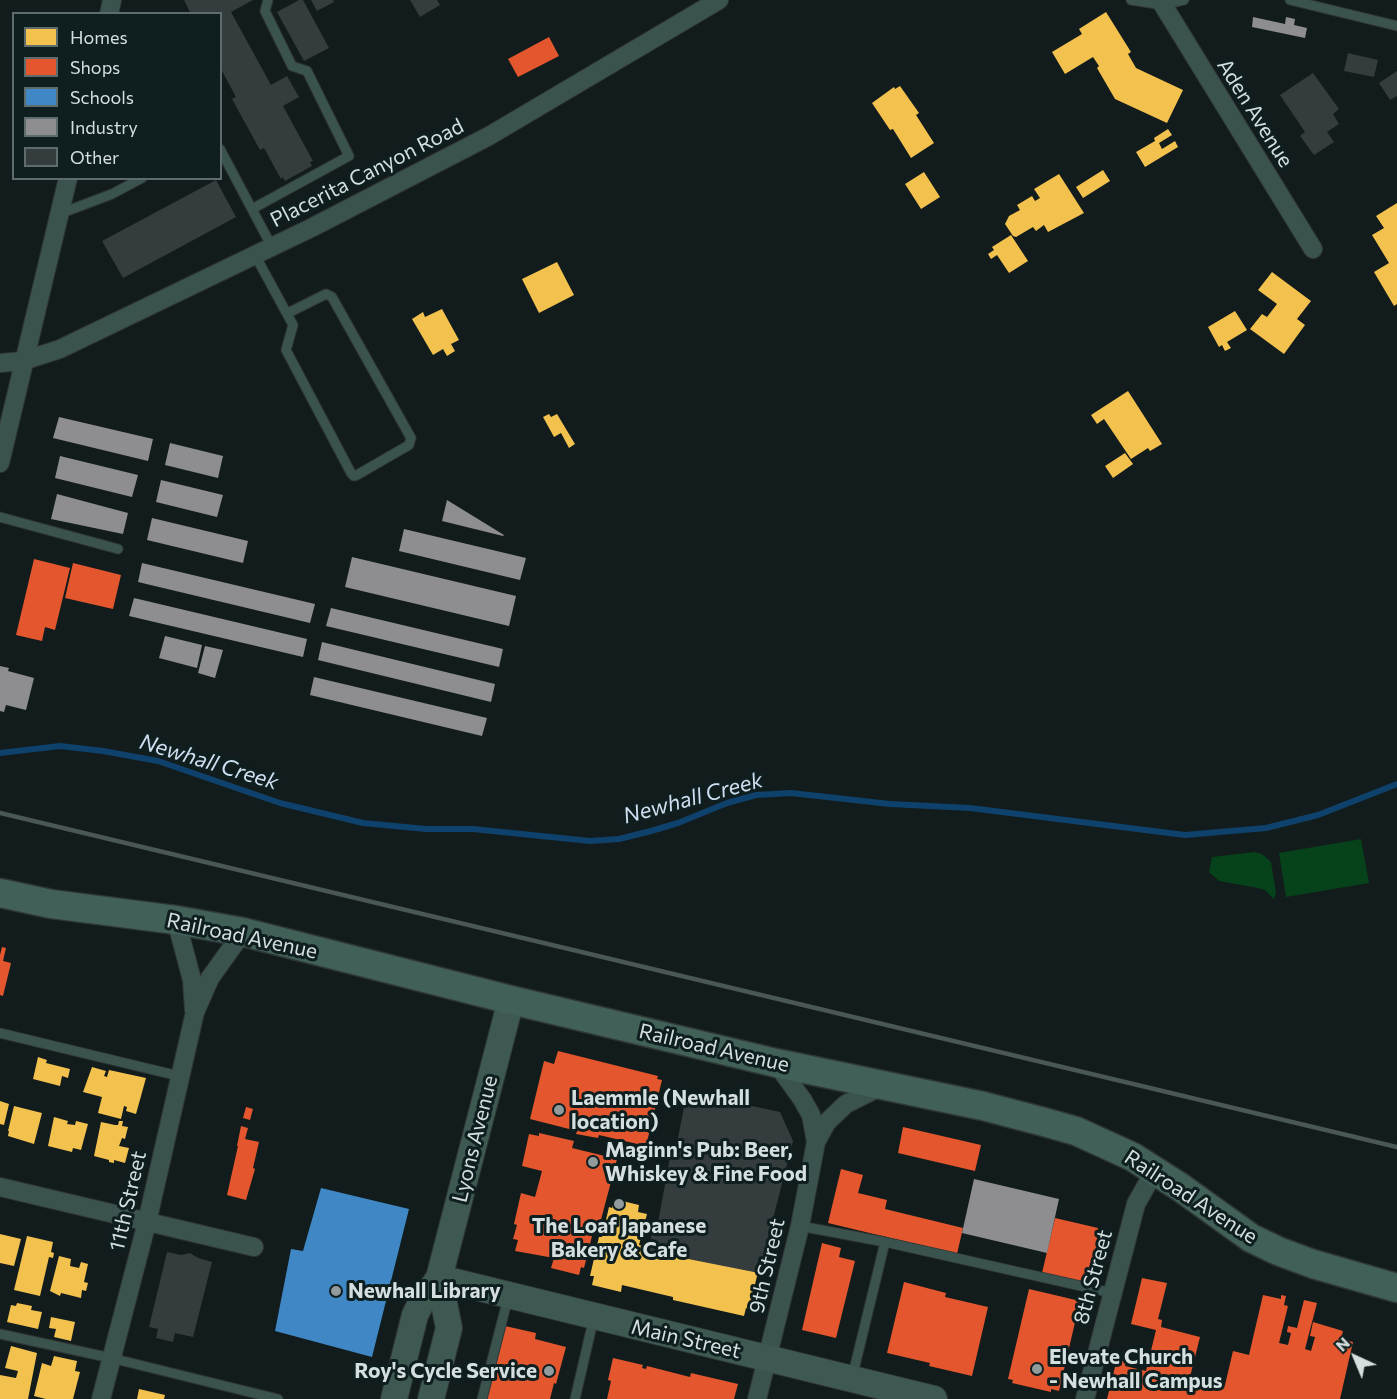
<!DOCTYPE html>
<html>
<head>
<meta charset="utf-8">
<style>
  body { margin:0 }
  #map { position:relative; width:1397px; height:1399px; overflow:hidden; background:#131c1c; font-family:Commissioner,sans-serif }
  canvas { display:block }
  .legend { position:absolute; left:12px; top:12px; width:210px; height:168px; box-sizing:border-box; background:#0f1f20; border:2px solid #5e6c6c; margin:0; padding:8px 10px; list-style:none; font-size:18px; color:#d5dfdf }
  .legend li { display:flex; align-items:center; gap:12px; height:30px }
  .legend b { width:30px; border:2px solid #5e6c6c }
  .north { position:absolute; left:1325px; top:1327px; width:60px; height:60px; -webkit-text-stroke:4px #0f1f20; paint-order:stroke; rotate:316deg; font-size:16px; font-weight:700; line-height:24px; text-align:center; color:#d5dfdf }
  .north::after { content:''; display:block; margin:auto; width:21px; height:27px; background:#d5dfdf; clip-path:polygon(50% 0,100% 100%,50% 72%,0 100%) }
</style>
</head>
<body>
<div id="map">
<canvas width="1397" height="1399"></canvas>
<ul class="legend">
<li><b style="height:16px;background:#f2c14e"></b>Homes</li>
<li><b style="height:16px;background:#e4572e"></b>Shops</li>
<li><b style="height:16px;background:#3f88c5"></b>Schools</li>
<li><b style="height:16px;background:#8d8d92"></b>Industry</li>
<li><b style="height:16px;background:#343c3d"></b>Other</li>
</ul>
<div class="north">N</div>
</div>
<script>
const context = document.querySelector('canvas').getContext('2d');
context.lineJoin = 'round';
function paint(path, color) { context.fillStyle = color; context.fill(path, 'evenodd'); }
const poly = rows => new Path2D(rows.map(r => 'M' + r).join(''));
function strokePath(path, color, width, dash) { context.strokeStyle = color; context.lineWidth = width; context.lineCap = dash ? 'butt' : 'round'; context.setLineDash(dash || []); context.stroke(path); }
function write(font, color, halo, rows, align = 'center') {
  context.font = font + ' Commissioner,sans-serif'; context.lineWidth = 6; context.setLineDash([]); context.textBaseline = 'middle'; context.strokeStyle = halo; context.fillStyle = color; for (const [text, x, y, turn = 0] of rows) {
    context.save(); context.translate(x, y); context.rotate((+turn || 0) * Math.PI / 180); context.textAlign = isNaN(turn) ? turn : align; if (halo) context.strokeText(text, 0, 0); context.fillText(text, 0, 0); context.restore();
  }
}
paint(poly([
  [1361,839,1369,883,1286,897,1279,853],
  [1255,852,1262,854,1271,862,1276,893,1274,899,1265,890,1258,888,1219,881,1209,872,1212,857]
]), '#06421a');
paint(poly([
  [1106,12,1131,52,1128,54,1136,68,1183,90,1167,123,1115,99,1097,68,1099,66,1093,57,1065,74,1052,52,1082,34,1079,29],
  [900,86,919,113,916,115,934,143,911,158,893,129,890,130,872,103,894,87,895,89],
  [1168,129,1172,135,1159,143,1162,149,1175,141,1178,147,1145,167,1136,152,1155,141,1154,138],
  [1103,170,1110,181,1083,198,1076,187],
  [924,172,940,197,921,209,905,184],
  [1059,174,1084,213,1048,232,1044,225,1036,231,1033,227,1016,237,1013,236,1005,224,1009,216,1020,210,1017,205,1032,196,1035,201,1040,198,1034,189],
  [1397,203,1397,304,1394,306,1374,272,1389,263,1372,235,1384,228,1376,216],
  [1011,235,1028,261,1009,273,997,255,991,259,988,254,994,250,992,247],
  [557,262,574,295,539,313,522,279],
  [1272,272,1311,301,1297,319,1305,325,1284,354,1250,329,1262,314,1267,317,1277,304,1258,290],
  [442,309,459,340,451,344,455,351,447,356,443,349,433,355,412,319,423,312,425,317],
  [1235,311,1247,330,1227,342,1231,348,1225,351,1222,345,1219,347,1208,327],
  [1128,391,1162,444,1150,451,1148,448,1131,459,1104,419,1097,424,1091,415],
  [549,414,551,417,557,414,575,444,569,448,561,433,554,437,543,417],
  [1125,453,1133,464,1113,478,1105,466],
  [38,1057,47,1060,46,1063,70,1069,68,1078,62,1076,60,1086,33,1079],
  [92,1067,106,1071,104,1076,107,1077,109,1070,146,1078,136,1114,126,1111,127,1107,124,1106,121,1119,98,1113,102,1097,83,1092],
  [0,1101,9,1104,4,1125,0,1124],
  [14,1106,42,1113,34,1144,8,1136,9,1131,8,1131],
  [54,1117,68,1121,67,1124,75,1125,76,1121,88,1124,81,1150,73,1148,72,1152,48,1146],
  [119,1121,123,1121,122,1126,128,1127,125,1139,122,1138,119,1146,129,1148,125,1163,114,1160,114,1163,109,1162,109,1160,94,1156,101,1122,115,1125,118,1125],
  [614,1199,639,1205,638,1212,647,1214,639,1245,758,1272,749,1309,746,1308,744,1316,673,1300,673,1297,622,1285,621,1292,592,1285,594,1276,590,1276,599,1237,602,1237,609,1207,612,1208],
  [0,1234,21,1239,14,1266,0,1263],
  [27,1236,53,1242,51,1252,54,1253,53,1258,49,1257,40,1296,14,1290],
  [59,1256,71,1259,70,1266,79,1268,81,1262,88,1264,84,1282,88,1283,86,1291,82,1290,81,1298,61,1293,60,1296,50,1291],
  [17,1303,32,1306,31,1310,42,1312,38,1329,7,1322,11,1305,16,1306],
  [51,1317,75,1322,71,1341,54,1337,56,1329,49,1328],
  [11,1346,37,1353,28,1399,0,1399,0,1375,16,1378,18,1371,5,1368],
  [54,1356,77,1361,75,1371,80,1372,73,1399,46,1399,34,1396,42,1363,51,1366],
  [139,1389,165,1395,164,1399,137,1399]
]), '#f2c14e');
paint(poly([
  [549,37,559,56,518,77,508,59],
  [34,559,70,568,55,630,45,627,42,641,16,635],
  [73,563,121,575,113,609,65,598],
  [2,947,6,948,3,961,11,963,3,996,0,995,0,955],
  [558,1051,658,1076,657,1079,662,1080,646,1146,599,1135,598,1138,576,1134,577,1131,530,1119,544,1061,554,1064],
  [246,1107,253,1109,250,1120,243,1118],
  [241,1126,248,1128,245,1139,259,1142,253,1168,255,1169,246,1200,227,1195,238,1146,237,1146],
  [903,1127,981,1145,975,1171,898,1153],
  [539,1133,574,1141,572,1148,617,1159,598,1231,587,1228,586,1235,592,1236,584,1268,581,1267,579,1275,551,1268,554,1258,515,1251,518,1240,513,1239,517,1225,514,1224,521,1193,535,1197,542,1171,522,1166,529,1134,539,1136],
  [841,1169,863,1175,858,1193,887,1200,885,1209,963,1228,957,1254,828,1223],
  [1055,1218,1098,1228,1096,1237,1100,1238,1089,1285,1042,1273],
  [822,1243,841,1248,839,1257,855,1261,836,1338,802,1330],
  [1142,1278,1167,1283,1158,1319,1162,1320,1161,1327,1200,1337,1190,1377,1225,1385,1233,1351,1249,1355,1263,1295,1281,1299,1281,1295,1286,1296,1284,1305,1288,1306,1279,1343,1288,1345,1291,1333,1287,1332,1288,1326,1297,1328,1304,1300,1317,1303,1305,1349,1311,1351,1315,1337,1310,1336,1313,1322,1343,1331,1341,1339,1353,1342,1340,1399,1107,1399,1117,1359,1126,1362,1125,1366,1146,1371,1156,1330,1131,1324],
  [904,1282,946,1293,945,1297,988,1307,972,1376,929,1366,930,1363,887,1353],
  [1029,1289,1080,1301,1059,1391,1051,1389,1051,1392,1012,1383,1013,1380,1008,1379],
  [505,1326,536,1333,535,1339,566,1347,556,1384,554,1383,550,1399,487,1399],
  [613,1358,643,1365,642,1368,646,1369,647,1366,690,1377,691,1373,738,1384,734,1399,607,1399,611,1381,608,1380]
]), '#e4572e');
paint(poly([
  [321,1188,409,1209,372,1357,275,1331,291,1249,303,1251]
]), '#3f88c5');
paint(poly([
  [1253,17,1285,24,1286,17,1295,19,1294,25,1307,28,1305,38,1252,27],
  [59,417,153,439,148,461,53,438],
  [170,443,223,456,218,478,165,465],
  [60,456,138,475,132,497,55,478],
  [161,480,223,495,217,517,156,502],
  [57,494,128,513,123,534,51,519],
  [447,500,504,535,503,536,442,521],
  [152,518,248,541,243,563,147,540],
  [404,529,526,558,520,580,399,551],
  [352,557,516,596,509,626,345,587],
  [142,563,315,604,310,623,138,582],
  [134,598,307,639,303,657,129,616],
  [331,608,503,649,499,667,326,626],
  [165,636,202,645,197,668,159,658],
  [322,642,495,684,491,702,318,660],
  [205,646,223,650,215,678,198,673],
  [0,666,9,668,8,671,34,678,26,710,6,705,4,712,0,711],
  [314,677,487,718,482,736,310,695],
  [974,1179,1059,1199,1047,1253,962,1233]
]), '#8d8d92');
strokePath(poly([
  [0,753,60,746,103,751,158,761,280,803,363,823,426,829,473,829,590,841,619,839,651,831,678,823,727,803,756,795,791,793,890,804,970,808,1185,835,1266,828,1318,815,1397,784]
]), '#0e426c', 6);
paint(poly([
  [184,0,253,0,231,12,271,85,287,76,299,97,283,106,313,161,310,162,312,166,285,181,283,177,281,179,264,148,260,150,232,99,236,97,220,67,220,14,191,14],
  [299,0,303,0,329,48,304,61,277,12],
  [311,0,333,0,334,2,317,11],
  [410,0,437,0,440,5,420,17],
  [1348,53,1378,60,1374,77,1344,71],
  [1397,71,1397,96,1390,100,1379,83],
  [1313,73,1339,109,1333,114,1339,124,1327,132,1334,142,1314,155,1300,136,1305,132,1280,95],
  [216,180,236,217,123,278,102,241],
  [687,1092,780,1112,793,1141,759,1273,648,1251,653,1228,657,1228,670,1157,674,1158],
  [167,1252,181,1255,190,1253,198,1258,212,1262,193,1337,175,1333,173,1342,156,1338,158,1329,149,1327]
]), '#343c3d');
const lane = poly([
  [1131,0,1163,5,1184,0],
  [1290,0,1397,26],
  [220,149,272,247],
  [252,209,349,156,307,71,292,66,265,11,268,0],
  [59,214,112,194,142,178],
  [255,255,293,325,286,350,351,473,354,476,357,475,409,445,411,438,332,297,326,294,288,313],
  [0,517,118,549],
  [0,1033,179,1076],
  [800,1226,885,1242,1112,1293],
  [0,1334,111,1358,278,1399],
  [852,1378,885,1242],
  [482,1399,508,1298],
  [575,1399,594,1317]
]);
const street = poly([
  [1160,0,1313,249],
  [109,14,112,0],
  [0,363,23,361,60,349,311,228,489,136,719,0],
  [0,463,68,178],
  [176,920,192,980,194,1010],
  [776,1063,802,1099,811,1115,816,1142],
  [0,1187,254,1247],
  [101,1399,147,1222,195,1012,210,978,243,932],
  [757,1399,800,1226,816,1142,827,1122,846,1104,882,1086],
  [1085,1399,1136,1204,1155,1170]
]);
const secondary = poly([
  [439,1278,934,1399],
  [394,1399,415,1315,420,1305,439,1278,511,1000],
  [431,1399,449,1328,439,1278]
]);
const primary = poly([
  [0,893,51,904,176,920,243,932,511,1000,776,1063,983,1106,1044,1122,1076,1131,1133,1157,1180,1187,1251,1238,1278,1251,1313,1264,1397,1288]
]);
strokePath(lane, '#2f3636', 11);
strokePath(street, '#2f3636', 20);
strokePath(secondary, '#2f3636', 28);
strokePath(primary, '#2f3636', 31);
strokePath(lane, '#3b534e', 9);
strokePath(street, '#3b534e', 18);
strokePath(secondary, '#3e5852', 26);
strokePath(primary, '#416058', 28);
strokePath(poly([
  [0,813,1397,1147]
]), '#495855', 4.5);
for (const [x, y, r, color] of [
  [559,1110,6,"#919b9b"],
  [593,1162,6,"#919b9b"],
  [619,1204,6,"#919b9b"],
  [336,1291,6,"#919b9b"],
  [1037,1369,6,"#919b9b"],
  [549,1371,6,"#919b9b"]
]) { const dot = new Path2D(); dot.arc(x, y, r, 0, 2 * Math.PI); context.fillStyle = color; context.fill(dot); strokePath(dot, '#0f1f20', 2); }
write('21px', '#d5dfdf', '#0f1f20', [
  ["Aden Avenue",1255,113,58],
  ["Placerita Canyon Road",367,173,-27],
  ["Railroad Avenue",242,936,12],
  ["Railroad Avenue",714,1048,13],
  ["Lyons Avenue",475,1139,-76],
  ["Railroad Avenue",1191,1197,33],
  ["11th Street",128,1201,-77],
  ["9th Street",767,1266,-77],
  ["8th Street",1093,1277,-75],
  ["Main Street",686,1339,13]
]);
write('bold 21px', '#d5dfdf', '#0f1f20', [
  ["Laemmle (Newhall",571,1098],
  ["location)",571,1122],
  ["Maginn's Pub: Beer,",605,1150],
  ["Whiskey & Fine Food",605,1174],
  ["The Loaf Japanese",619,1226,"center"],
  ["Bakery & Cafe",619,1250,"center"],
  ["Newhall Library",348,1291],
  ["Elevate Church",1049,1357],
  ["- Newhall Campus",1049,1381],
  ["Roy's Cycle Service",537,1371,"right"]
], 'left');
write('italic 22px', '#cedff0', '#0f1f20', [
  ["Newhall Creek",209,762,17],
  ["Newhall Creek",693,798,-15]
]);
</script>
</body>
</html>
